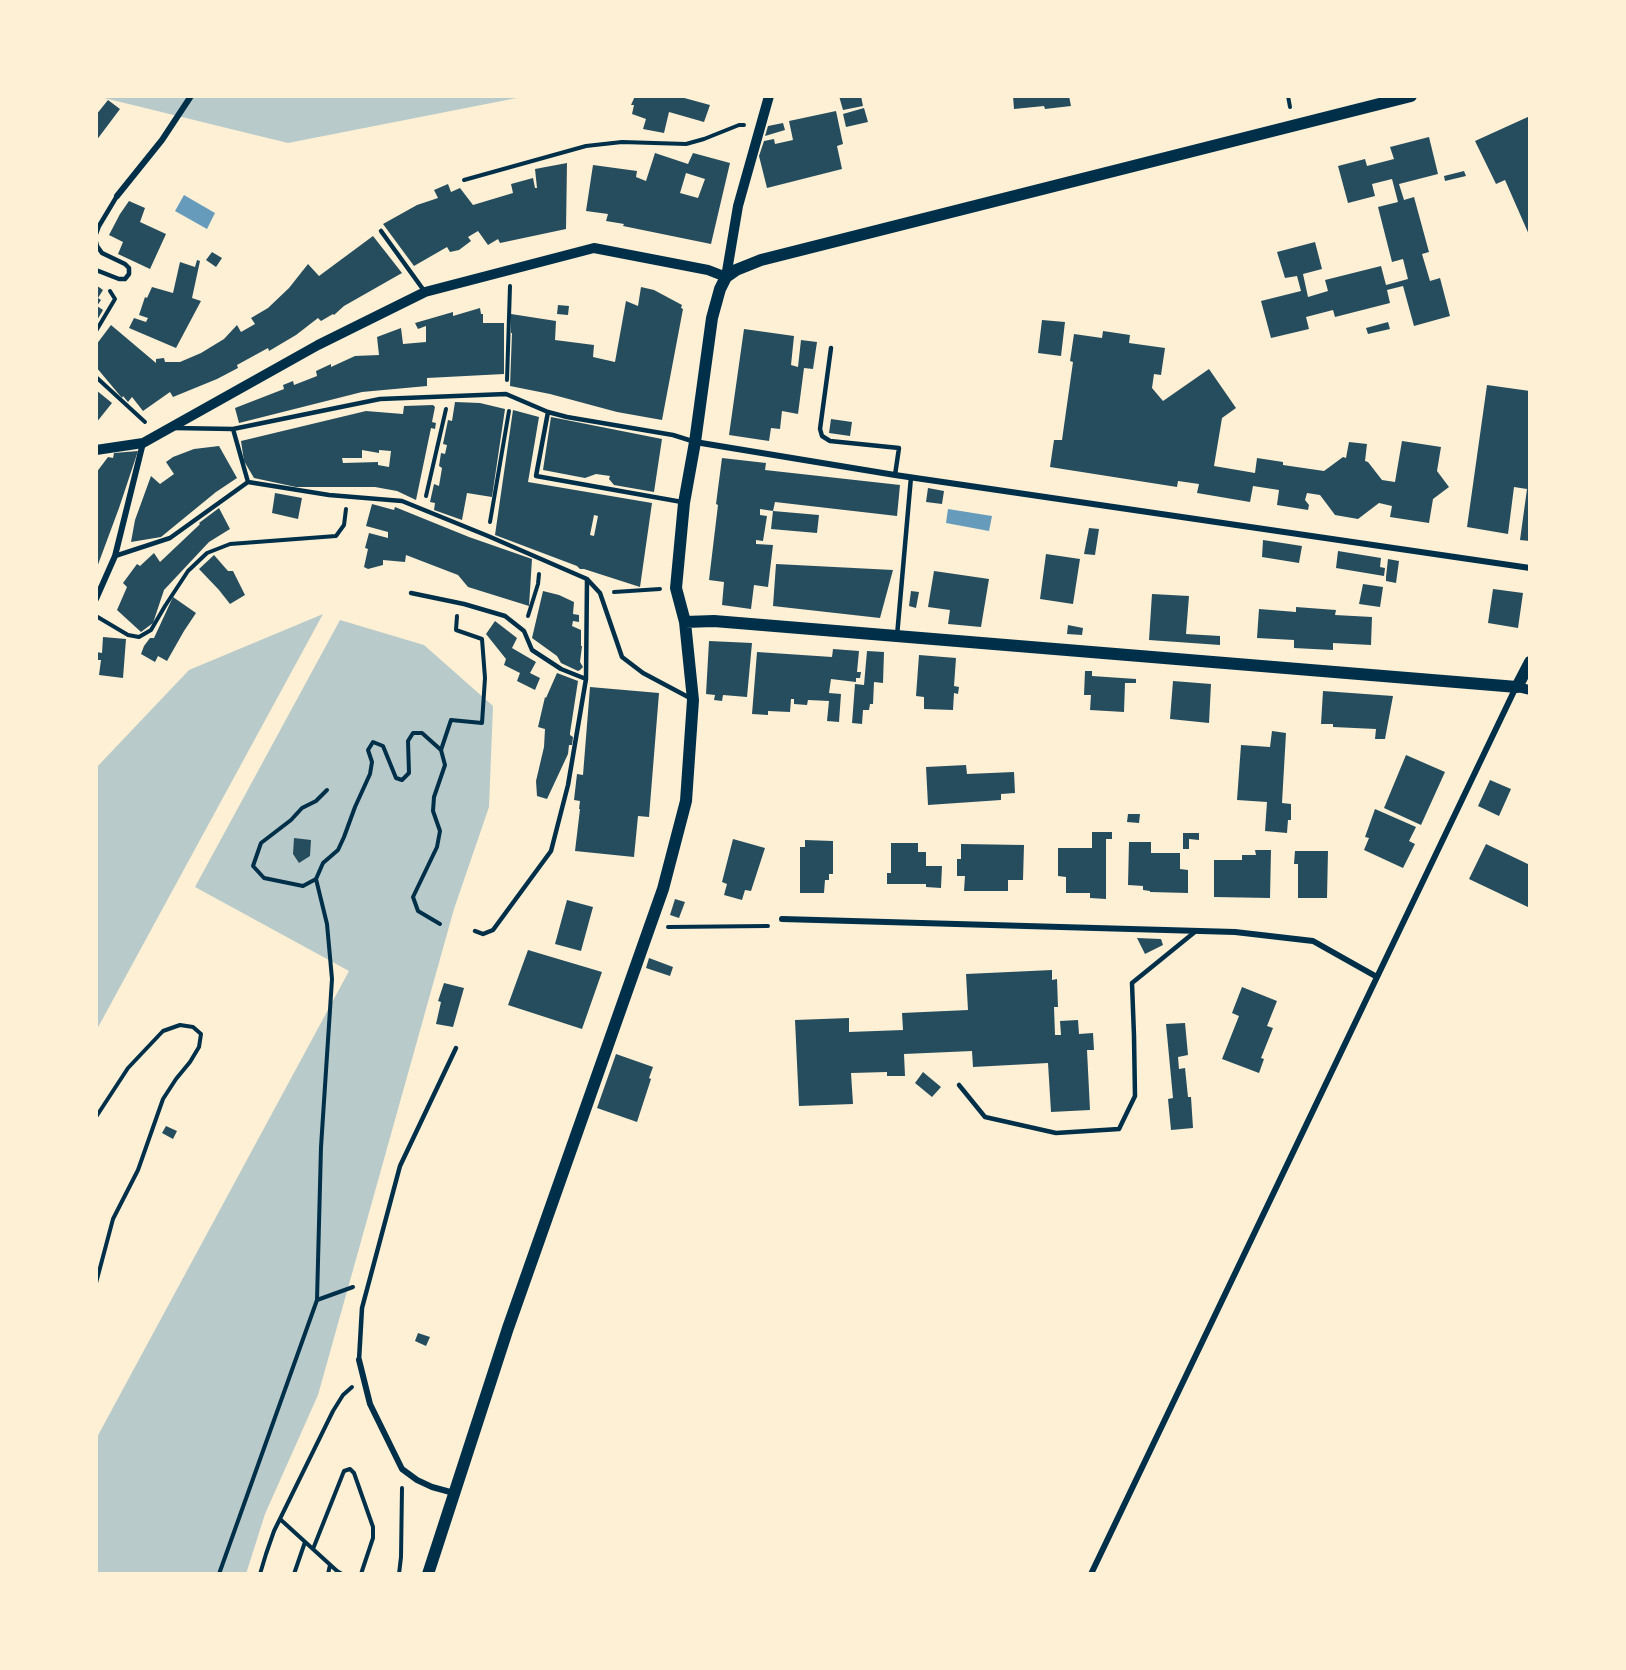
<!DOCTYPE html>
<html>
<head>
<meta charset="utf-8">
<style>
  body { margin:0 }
  #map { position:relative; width:1626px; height:1670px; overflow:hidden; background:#fdf0d5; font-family:"Golos Text",sans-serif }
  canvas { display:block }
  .frame { position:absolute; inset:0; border:98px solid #fdf0d5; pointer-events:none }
</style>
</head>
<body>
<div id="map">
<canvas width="1626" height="1670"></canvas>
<div class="frame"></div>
</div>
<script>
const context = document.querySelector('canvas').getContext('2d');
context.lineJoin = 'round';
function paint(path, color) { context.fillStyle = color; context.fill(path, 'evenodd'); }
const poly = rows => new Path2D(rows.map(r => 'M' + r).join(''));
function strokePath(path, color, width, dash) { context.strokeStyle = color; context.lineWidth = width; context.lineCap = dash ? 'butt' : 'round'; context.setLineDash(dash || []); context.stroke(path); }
paint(poly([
  [96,96,527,96,288,143],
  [323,614,96,1031,96,768,189,670],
  [340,620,424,645,493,706,489,807,454,909,318,1395,265,1514,246,1574,96,1574,96,1439,349,971,195,887]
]), '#b9caca');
paint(poly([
  [184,195,215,213,207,229,175,211],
  [948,509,992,516,989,531,946,523]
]), '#669bbc');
paint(poly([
  [635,96,677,96,710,105,704,122,669,112,664,133,643,129,646,119,632,114,634,105,631,105],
  [839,96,861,96,863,106,843,110],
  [1013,96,1069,96,1071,106,1045,109,1044,106,1014,109],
  [108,100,120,109,96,141,96,115],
  [864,108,868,122,846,127,843,114],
  [836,111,843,144,837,146,842,169,767,188,759,156,764,141,774,139,775,144,793,140,789,121],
  [1530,116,1530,237,1505,180,1496,184,1475,141],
  [783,123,785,130,765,136,768,126],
  [1429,137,1438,174,1399,184,1404,200,1414,197,1429,252,1422,254,1430,281,1440,278,1450,316,1414,326,1403,286,1387,290,1390,303,1335,317,1333,310,1306,317,1309,329,1271,338,1261,301,1301,291,1297,276,1285,278,1277,252,1315,242,1322,269,1303,274,1308,297,1328,291,1325,280,1381,266,1386,285,1408,279,1403,259,1392,262,1378,207,1398,202,1392,179,1372,184,1375,196,1348,203,1338,166,1365,159,1367,166,1394,159,1390,147],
  [655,153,688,164,693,153,730,163,711,244,623,226,624,224,606,221,608,214,586,211,593,165,637,171,636,177,646,181],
  [686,173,705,179,698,198,680,193],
  [567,163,566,229,500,243,498,239,488,245,478,231,468,237,471,241,459,250,450,252,447,247,414,266,383,224,417,205,438,198,434,190,448,184,451,192,460,188,473,205,513,193,511,184,533,178,535,188,537,188,535,169],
  [1464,171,1466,176,1445,181,1444,176],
  [129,201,145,208,140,222,166,234,150,269,118,254,123,242,109,235,120,214],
  [373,236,402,273,344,306,334,315,333,314,321,321,318,318,296,335,269,351,268,348,237,365,238,368,217,379,173,397,170,392,143,411,132,397,128,402,123,396,122,398,96,367,96,345,111,325,156,363,156,359,164,358,165,362,180,362,201,353,224,339,237,325,241,332,255,324,251,318,268,308,289,288,308,264,319,276],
  [212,252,222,258,216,267,206,260],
  [197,260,200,261,192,298,201,301,176,348,129,328,134,318,146,322,148,318,139,315,145,297,147,298,152,287,173,293,180,262,195,267],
  [96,285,103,290,98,298,101,300,97,306,103,310,96,322],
  [641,287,654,290,682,305,681,308,683,309,662,420,617,412,550,394,510,386,512,333,511,333,511,314,556,321,555,340,594,345,593,357,615,362,626,301,638,306],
  [558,305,569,306,568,315,557,314],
  [480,308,481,314,483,314,483,323,504,323,504,374,427,378,427,386,362,392,239,423,235,408,284,389,283,385,293,381,294,385,317,376,316,371,331,364,331,367,355,356,379,355,377,337,401,328,403,344,426,342,426,326,418,329,415,323,453,312,453,316],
  [1042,320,1065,322,1061,356,1038,353],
  [1388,322,1390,329,1368,334,1366,328],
  [744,329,794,336,791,365,798,367,801,340,817,342,813,369,804,368,798,414,782,411,780,429,771,428,769,441,729,435],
  [1103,331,1130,335,1129,343,1165,348,1161,375,1154,374,1152,388,1163,401,1209,369,1236,408,1222,418,1214,466,1255,473,1257,458,1283,462,1283,465,1324,471,1343,457,1346,458,1349,442,1367,444,1365,461,1368,462,1382,480,1395,482,1402,441,1441,447,1437,471,1449,487,1433,499,1429,523,1390,517,1392,506,1379,503,1358,519,1335,515,1320,495,1307,493,1305,500,1309,505,1308,510,1277,505,1279,490,1253,486,1250,502,1197,493,1199,484,1178,481,1177,487,1050,467,1054,440,1062,440,1073,362,1070,361,1074,334,1102,338],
  [1487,385,1530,391,1530,541,1520,540,1527,489,1514,487,1508,534,1467,527],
  [96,390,112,403,96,423],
  [455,402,480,403,505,409,492,497,467,493,462,520,434,510,435,503,430,502,434,484,439,486,442,468,439,466,441,453,445,454,447,445,443,444,448,420,452,421],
  [433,405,435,407,432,422,436,423,435,429,431,428,416,500,397,491,375,487,296,487,254,478,244,461,241,441,366,411,403,414,404,406],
  [362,450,379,453,379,450,391,451,389,467,378,465,378,462,343,463,342,458,362,458],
  [513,410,539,417,528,482,652,503,640,587,584,569,580,569,577,566,495,535],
  [594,515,598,516,594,536,590,535],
  [551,417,662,439,654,492,614,485,609,479,610,476,596,474,585,478,543,470],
  [831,419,852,422,850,436,829,433],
  [219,446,237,478,216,492,161,537,131,542,135,520,151,476,160,484,174,474,166,462,173,457,194,449],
  [138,451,119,508,96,570,96,473,108,457,113,458,114,453],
  [722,458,766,463,765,470,900,485,897,516,775,502,773,511,819,515,817,533,771,529,773,511,760,509,760,515,767,516,763,541,756,540,756,544,773,545,768,587,754,585,751,609,722,605,724,582,709,580,718,505,716,504],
  [928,488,944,491,942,504,926,502],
  [275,493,302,498,298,519,272,513],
  [372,504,394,510,395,507,469,537,532,559,529,606,468,587,458,575,406,555,405,562,383,560,383,565,368,569,364,567,368,549,365,548,369,533,388,538,388,532,366,526],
  [219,508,230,529,209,542,164,590,153,623,141,632,117,610,127,587,123,583,137,564,140,566,154,553,160,562,197,527,200,524,199,523],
  [1089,528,1099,529,1095,555,1084,554],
  [1263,540,1302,546,1299,563,1262,557],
  [1338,551,1381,558,1380,567,1385,568,1384,576,1336,568],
  [1046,554,1080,559,1073,604,1040,599],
  [214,555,228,571,233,571,245,595,230,604,219,590,199,569],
  [1388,559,1399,561,1396,583,1386,581,1386,577],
  [776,564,893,570,880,618,773,606],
  [934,571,989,579,981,627,948,624,950,610,928,607],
  [1363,584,1383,587,1380,607,1359,604],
  [1493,589,1523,593,1518,628,1488,623],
  [543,591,559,595,574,602,573,614,579,615,579,622,573,621,572,626,581,630,581,646,582,646,580,662,583,667,580,670,578,671,561,663,557,656,532,638],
  [911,591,919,592,916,608,909,606],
  [1152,594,1189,596,1186,634,1220,636,1220,645,1149,640],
  [173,597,196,613,184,631,167,661,158,656,155,662,141,654,144,646,150,638,154,638],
  [1296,607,1336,610,1335,615,1372,617,1371,645,1333,643,1333,650,1294,648,1294,640,1257,638,1259,609,1296,612],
  [495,621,517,638,512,648,536,662,530,673,540,678,535,690,517,681,520,673,504,665,506,659,486,634],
  [1068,625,1083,628,1082,635,1067,634],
  [103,637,126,639,123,678,99,675,101,660,96,660,96,652,102,653],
  [709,641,752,643,747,697,723,695,722,701,714,700,715,695,706,694],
  [833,649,859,651,857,672,861,672,860,678,856,678,856,682,831,679,829,693,841,694,839,722,827,721,829,701,808,700,807,705,794,704,794,699,791,699,790,712,768,711,768,715,752,714,757,652,832,657],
  [867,651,884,652,883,683,874,682,873,704,870,704,869,710,863,710,862,724,852,723,855,684,864,685],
  [919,655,956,658,954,686,959,687,958,694,954,693,953,710,924,709,924,697,916,696],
  [1085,671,1092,671,1092,676,1136,679,1136,683,1125,683,1124,712,1090,710,1091,695,1084,695],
  [557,673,578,681,570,733,570,735,573,737,572,745,569,745,568,754,547,799,537,796,536,781,544,747,545,729,538,727,545,697,546,698],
  [1173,681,1211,684,1209,723,1170,719],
  [590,687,659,693,649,817,638,816,634,857,575,851,580,809,579,809,580,801,574,800,577,774,583,775],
  [1323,691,1393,696,1385,739,1375,739,1376,729,1333,727,1333,724,1321,724],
  [1272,731,1286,733,1282,803,1291,804,1291,820,1288,820,1287,833,1265,831,1267,802,1237,800,1241,745,1270,747],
  [1406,755,1445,772,1421,825,1384,808],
  [966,765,967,774,1014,772,1015,793,1001,794,1001,800,928,805,926,767],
  [1490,780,1511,789,1499,816,1478,806],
  [1375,809,1416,827,1409,841,1415,844,1403,868,1364,850,1369,838,1365,837],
  [1128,814,1140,814,1139,823,1127,822],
  [1092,832,1112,832,1112,839,1106,839,1106,899,1090,898,1090,893,1066,893,1066,877,1058,876,1058,848,1092,848],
  [1183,833,1199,833,1199,840,1189,839,1189,849,1183,849],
  [294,838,311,840,310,856,299,863,293,854],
  [733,839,765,848,751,891,745,890,742,900,724,895,727,884,722,882],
  [805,840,833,841,833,874,829,874,829,880,825,880,824,893,800,893,800,847,805,847],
  [1129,842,1151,842,1151,853,1180,853,1180,869,1188,870,1188,893,1150,892,1150,891,1143,890,1143,886,1128,885],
  [891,843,918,843,918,852,926,852,926,866,942,866,941,888,926,887,926,884,887,884,887,873,891,873],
  [961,844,1024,845,1023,880,1008,880,1008,891,964,891,965,876,957,876,957,859,961,859],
  [1486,844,1530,865,1530,908,1469,879],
  [1255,850,1271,850,1270,898,1214,897,1214,860,1242,860,1242,855,1256,855],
  [1295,851,1328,851,1327,898,1298,898,1298,864,1294,864],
  [675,899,685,902,679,918,670,915],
  [567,900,593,907,581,951,555,944],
  [1137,938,1161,939,1163,945,1145,954],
  [528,950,602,972,582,1029,508,1005],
  [649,958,673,967,670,976,646,968],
  [1052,970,1052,980,1057,979,1058,1007,1054,1007,1055,1035,1061,1035,1060,1021,1078,1020,1079,1034,1093,1033,1094,1050,1087,1050,1090,1110,1051,1112,1048,1063,973,1067,972,1051,904,1054,905,1076,887,1076,887,1072,851,1073,853,1104,799,1106,795,1020,849,1018,849,1032,903,1030,902,1013,968,1010,966,974],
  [444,983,464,988,453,1027,436,1024,441,1002,438,1001],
  [1242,987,1277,1001,1267,1026,1273,1028,1261,1058,1264,1059,1259,1073,1222,1059,1239,1016,1232,1013],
  [1185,1023,1188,1055,1178,1057,1179,1069,1185,1068,1188,1097,1191,1097,1193,1128,1171,1130,1168,1099,1173,1098,1166,1024],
  [616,1054,653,1067,649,1078,651,1079,637,1122,597,1108],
  [923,1072,941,1087,932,1097,915,1083],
  [166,1126,177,1131,173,1139,162,1133],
  [418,1333,430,1337,426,1346,415,1341]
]), '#264d5e');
strokePath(poly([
  [1288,96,1290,107],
  [464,180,586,146,622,142,686,144,704,139,739,125,744,125],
  [96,331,115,299,110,291],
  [96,377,145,422],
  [507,380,510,286],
  [426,496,446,409],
  [490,522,509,411],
  [614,592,660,589],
  [96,616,128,635,139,637,151,630,165,606,188,571,207,553,230,544,336,536,344,525,346,509],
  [528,616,538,584,539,574],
  [441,750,451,720,482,723,485,678,482,639,456,630,457,616],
  [327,790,316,801,302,808,291,820,261,843,253,866,264,878,303,886,316,879,323,863,338,850,344,837,355,807,370,774,372,762,368,750,373,742,383,746,396,778,402,780,409,773,408,741,413,733,422,733,441,750,445,765,434,797,433,811,440,831,437,847,413,897,418,911,440,924],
  [316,879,327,924,332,979,321,1147,317,1300],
  [668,927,768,926],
  [96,1117,128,1068,163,1031,180,1025,193,1027,201,1034,199,1047,190,1062,176,1079,163,1099,138,1170,113,1219,96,1283],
  [280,1519,337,1571,342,1574],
  [313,1549,344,1471,350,1469,354,1473,373,1527,373,1538,361,1574],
  [219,1574,317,1300,353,1287],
  [260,1574,266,1554,274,1531,333,1411,343,1395,352,1387],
  [294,1574,305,1542],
  [328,1574,330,1565],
  [399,1574,401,1557,402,1488]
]), '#003049', 4);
strokePath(poly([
  [381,231,425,292],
  [96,234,99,226,117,196],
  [96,242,97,246,102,253,125,264,129,268,129,274,125,279,119,279,96,270],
  [831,348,820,429,822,436,830,441,899,448,895,475],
  [548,412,536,476,682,502],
  [174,428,233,429,380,399,506,394,548,412,567,417,673,435,692,441],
  [233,429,248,482],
  [115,556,170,538,248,482,329,495,402,501,488,536,587,579,600,593,622,657,643,673,690,698],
  [411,593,464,604,505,616,524,631,532,650,561,669,586,679],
  [897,636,911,477],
  [475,931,483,934,493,930,551,851,568,785,586,679,587,579],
  [959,1085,985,1117,1056,1133,1119,1129,1135,1096,1134,1036,1132,983,1196,931],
  [359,1360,362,1308,400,1166,456,1048]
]), '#003049', 4.5);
strokePath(poly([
  [117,196,162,140,191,96],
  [695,442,895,475,1530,568],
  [96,599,115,556,143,443],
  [782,919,1235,932,1313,941,1377,977],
  [359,1360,370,1404,402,1469,417,1480,432,1487,454,1493],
  [1091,1574,1516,687]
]), '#003049', 6);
strokePath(poly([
  [96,450,143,443,318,345,425,292,594,248,708,270,726,277,738,206,769,96],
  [1517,687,1530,690]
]), '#003049', 10);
strokePath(poly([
  [685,622,714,621,1517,687,1530,662],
  [428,1574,508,1328,663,889,686,801,693,700,685,622,676,588,684,503,695,442,712,318,720,289,726,277,736,270,761,260,1411,96]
]), '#003049', 12);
</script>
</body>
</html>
